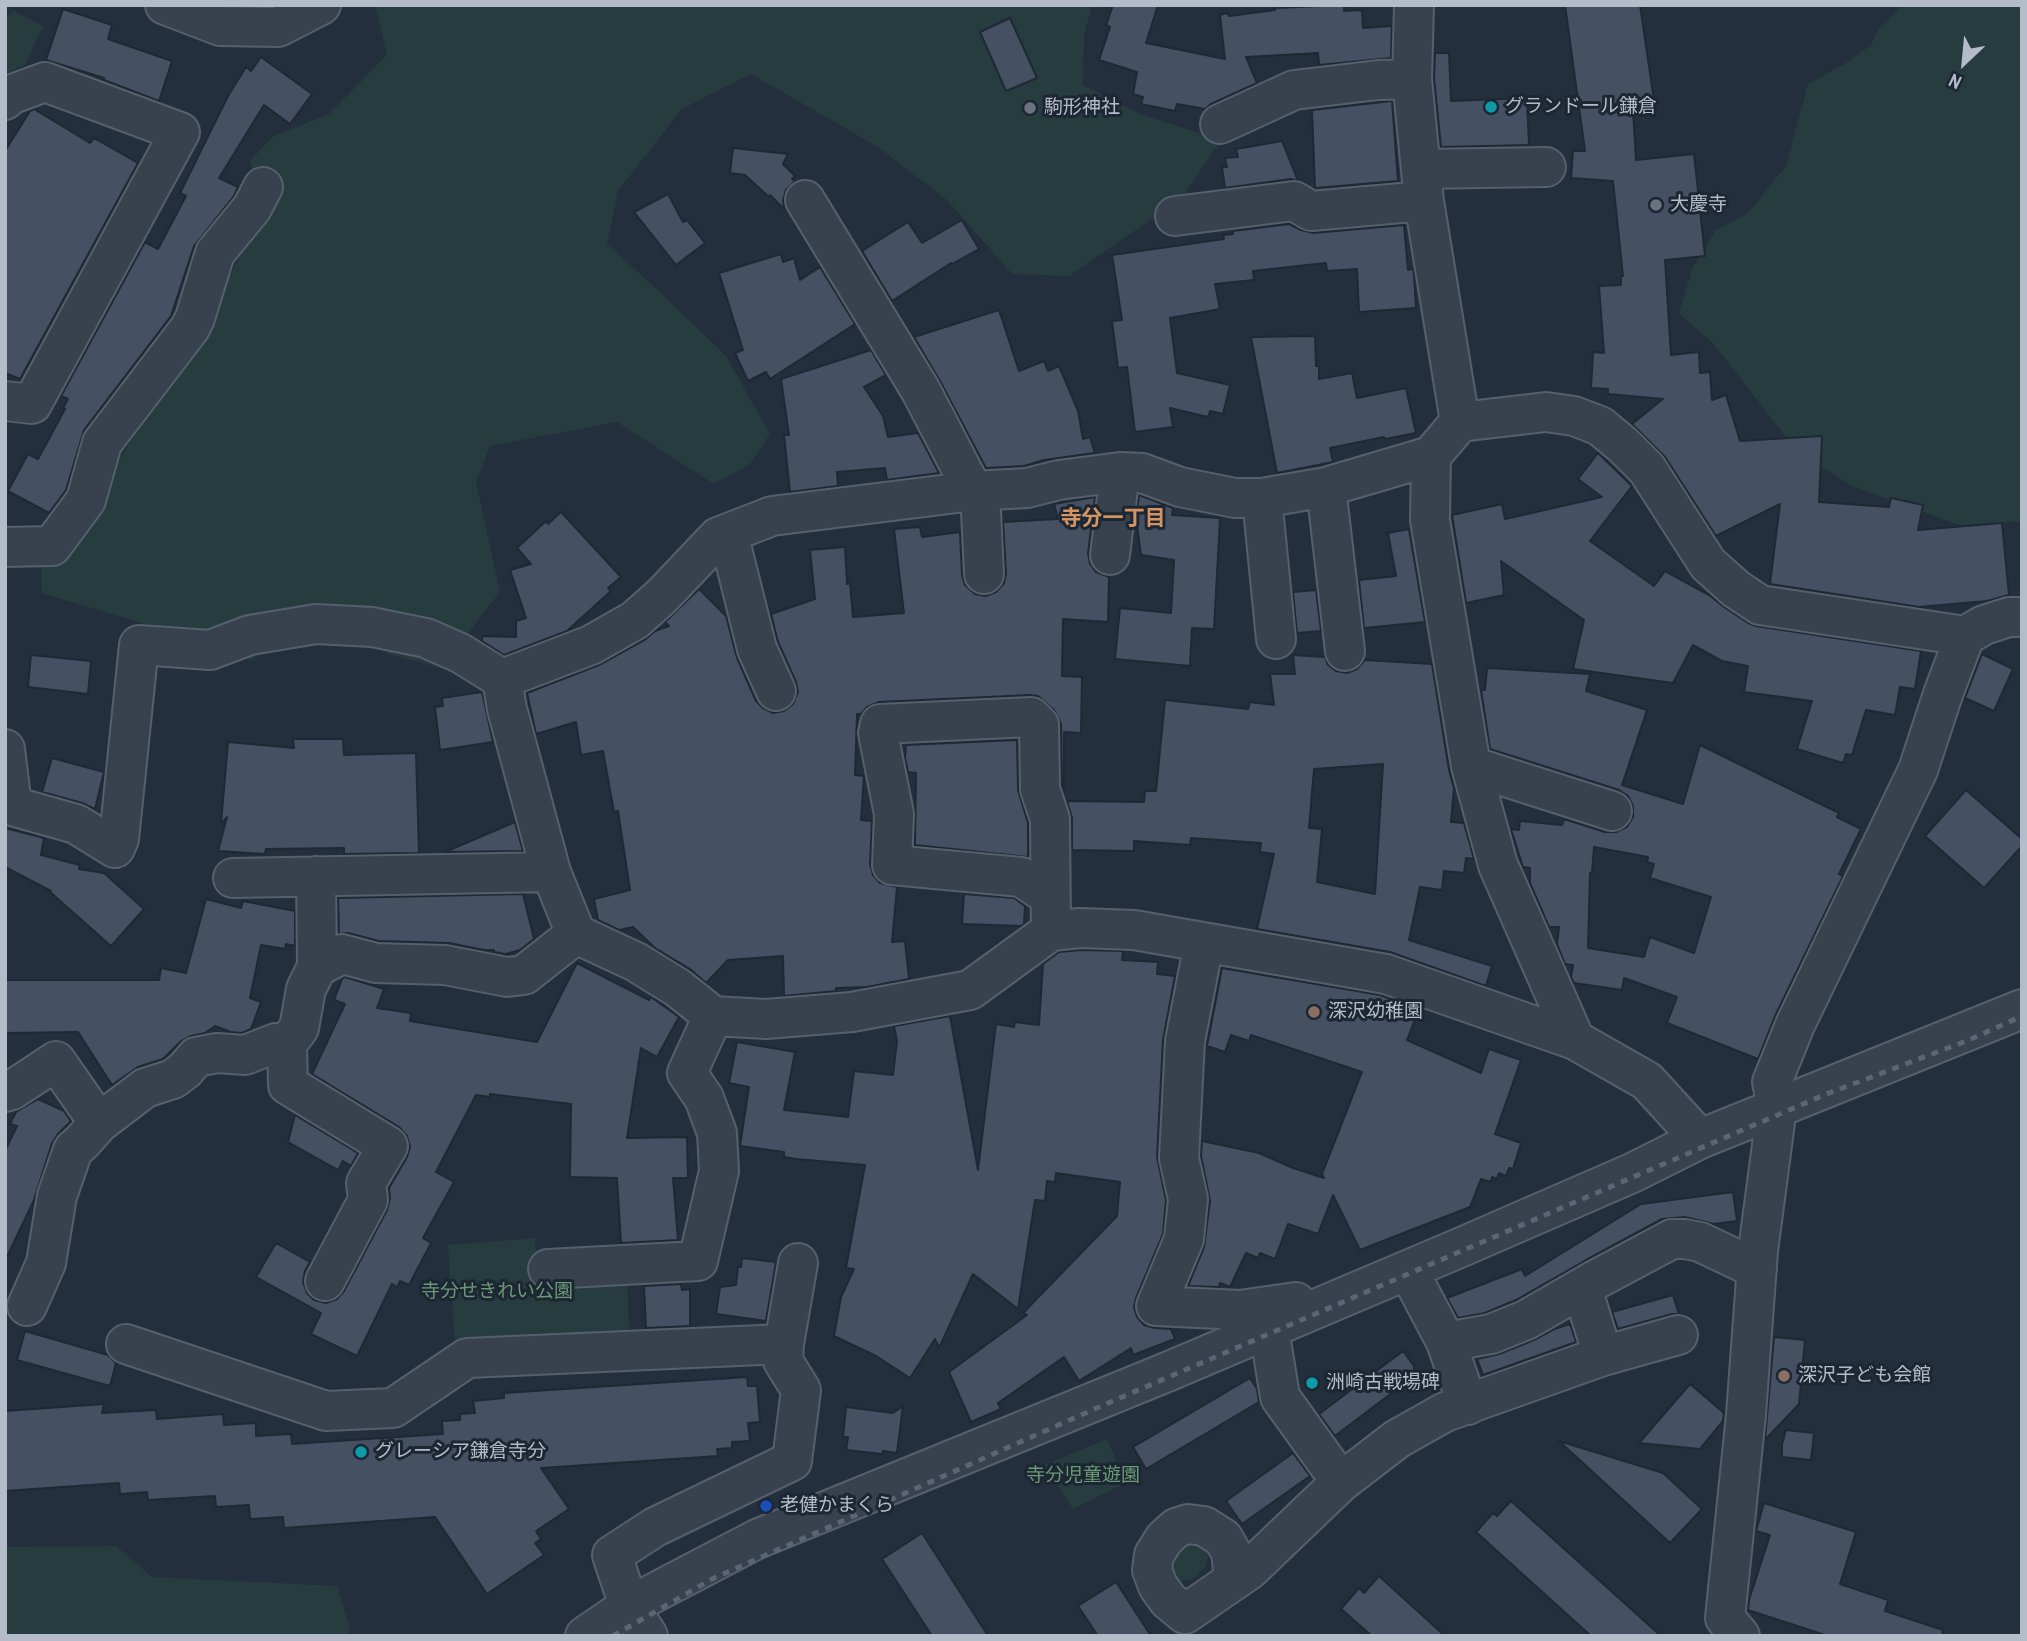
<!DOCTYPE html>
<html>
<head>
<meta charset="utf-8">
<style>
  body { margin:0 }
  #map { position:relative; width:2027px; height:1641px; overflow:hidden; background:#242f3e; font-family:"Archivo Narrow",sans-serif }
  canvas { display:block }
  .frame { position:absolute; inset:0; border:7px solid #b4bcc9; pointer-events:none }
  .north { position:absolute; left:1929px; top:28px; width:70px; height:70px; -webkit-text-stroke:5px #1d2633; paint-order:stroke; rotate:206deg; font-size:19px; font-weight:700; line-height:28px; text-align:center; color:#b4bcc9 }
  .north::after { content:''; display:block; margin:auto; width:24px; height:32px; background:#b4bcc9; clip-path:polygon(50% 0,100% 100%,50% 72%,0 100%) }
</style>
</head>
<body>
<div id="map">
<canvas width="2027" height="1641"></canvas>
<div class="frame"></div>
<div class="north">N</div>
</div>
<script>
const context = document.querySelector('canvas').getContext('2d');
context.lineJoin = 'round';
function paint(path, color) { context.fillStyle = color; context.fill(path, 'evenodd'); }
const poly = rows => new Path2D(rows.map(r => 'M' + r).join(''));
function strokePath(path, color, width, dash) { context.strokeStyle = color; context.lineWidth = width; context.lineCap = dash ? 'butt' : 'round'; context.setLineDash(dash || []); context.stroke(path); }
function write(font, color, halo, rows, align = 'center') {
  context.font = font + ' "Archivo Narrow","Noto Sans JP",sans-serif'; context.lineWidth = 6; context.setLineDash([]); context.textBaseline = 'middle'; context.strokeStyle = halo; context.fillStyle = color; for (const [text, x, y, turn = 0] of rows) {
    context.save(); context.translate(x, y); context.rotate((+turn || 0) * Math.PI / 180); context.textAlign = isNaN(turn) ? turn : align; if (halo) context.strokeText(text, 0, 0); context.fillText(text, 0, 0); context.restore();
  }
}
paint(poly([
  [375,5,1092,5,1084,36,1083,85,1140,114,1221,140,1181,199,1069,276,1012,274,948,201,878,147,751,74,682,109,618,191,607,244,663,295,726,356,770,434,750,464,714,484,617,422,490,446,476,482,500,592,441,668,388,654,371,619,284,612,253,661,194,639,42,593,41,563,103,487,231,274,261,212,250,161,272,137,329,114,387,55],
  [1903,5,2022,5,2022,521,1962,526,1850,485,1797,451,1713,343,1679,314,1692,269,1715,231,1748,213,1786,166,1808,84,1846,63,1871,45,1879,28],
  [14,11,43,26,25,65,11,71,5,76,5,18],
  [534,1238,541,1277,627,1275,629,1330,455,1342,448,1245],
  [1107,1439,1126,1483,1073,1509,1044,1465],
  [1196,1540,1210,1551,1205,1568,1192,1580,1181,1581,1172,1578,1167,1555],
  [116,1546,152,1577,337,1586,350,1628,348,1636,5,1636,5,1547]
]), '#263c3f');
const building = poly([
  [1113,5,1158,5,1146,43,1225,59,1220,15,1227,13,1229,16,1275,10,1275,8,1344,5,1344,11,1362,10,1363,28,1392,26,1391,58,1319,65,1318,53,1246,57,1257,83,1211,104,1205,109,1177,104,1175,111,1141,104,1143,97,1133,94,1137,72,1099,60,1110,27,1106,25,1113,5],
  [1565,5,1640,5,1655,107,1633,111,1636,160,1694,154,1705,256,1665,260,1671,355,1699,352,1700,373,1710,372,1712,400,1726,395,1740,441,1822,436,1819,502,1889,507,1891,498,1923,505,1918,530,2002,523,2009,595,1987,601,1919,607,1770,584,1780,504,1716,536,1665,457,1632,424,1663,399,1608,394,1608,389,1591,388,1593,352,1604,353,1599,286,1621,285,1621,276,1623,276,1613,181,1571,178,1573,151,1585,151,1565,5],
  [63,9,112,25,108,39,172,61,159,101,104,80,104,78,46,60,63,9],
  [1010,18,1037,78,1006,91,980,32,1010,18],
  [1435,53,1449,53,1451,101,1527,98,1529,145,1441,147,1434,78,1435,53],
  [261,57,312,94,290,124,264,105,219,178,238,187,234,196,194,246,171,316,84,430,66,490,49,513,8,491,28,454,38,459,65,409,63,408,68,399,61,396,145,242,158,249,186,196,180,193,228,96,246,67,251,71,261,57],
  [1392,101,1398,181,1315,188,1312,110,1392,101],
  [34,109,90,143,94,138,138,163,20,379,5,373,5,151,30,111,34,109],
  [1282,141,1298,181,1291,179,1225,188,1222,167,1227,167,1225,158,1238,157,1236,149,1282,141],
  [733,148,788,154,783,164,795,176,792,179,795,181,786,190,783,200,784,209,770,195,769,197,745,175,730,173,733,148],
  [668,194,683,222,687,220,705,243,676,265,634,212,668,194],
  [962,220,979,249,952,264,951,263,892,301,862,251,908,222,922,243,962,220],
  [1289,224,1301,230,1313,233,1404,225,1408,270,1413,269,1414,275,1416,308,1359,312,1357,269,1327,271,1326,263,1253,271,1254,280,1215,284,1220,309,1170,318,1177,373,1230,385,1223,414,1210,411,1208,417,1170,408,1173,427,1135,432,1127,367,1118,368,1112,321,1122,320,1112,255,1224,239,1223,235,1233,234,1233,231,1289,224],
  [781,254,783,262,794,258,800,280,820,267,855,324,770,379,766,372,748,381,735,353,743,350,719,273,781,254],
  [999,310,1019,371,1044,361,1048,371,1059,366,1078,411,1083,439,1090,437,1095,453,1044,460,1024,466,986,468,940,381,914,337,999,310],
  [1315,336,1316,366,1319,366,1319,379,1352,373,1357,398,1406,388,1416,433,1385,439,1384,437,1330,448,1333,462,1277,473,1251,337,1315,336],
  [871,350,886,375,864,387,883,416,888,437,918,433,939,473,887,480,885,468,837,472,838,486,790,492,784,435,789,435,781,379,871,350],
  [1598,453,1632,486,1590,541,1654,586,1665,571,1709,595,1724,607,1748,623,1756,626,1921,651,1915,689,1900,687,1895,715,1866,710,1852,755,1846,754,1843,763,1797,749,1812,701,1744,692,1748,666,1722,661,1693,645,1673,683,1573,669,1584,620,1501,561,1504,595,1466,603,1452,515,1502,504,1505,519,1602,497,1578,479,1598,453],
  [1139,495,1173,508,1172,515,1220,518,1214,629,1192,628,1190,666,1115,659,1120,608,1171,613,1174,560,1141,555,1136,518,1139,495],
  [1095,497,1088,553,1090,564,1096,572,1109,577,1108,622,1063,619,1062,676,1082,677,1081,733,1064,732,1064,792,1062,785,1061,724,1054,710,1038,696,1030,695,879,702,867,707,861,714,857,714,855,775,864,776,861,820,872,821,870,864,873,875,880,883,897,887,892,942,905,941,909,979,867,987,836,988,836,991,784,996,783,956,728,960,706,983,690,969,655,948,633,927,619,930,598,920,594,899,630,890,618,811,614,812,603,751,581,755,576,722,536,734,527,693,599,665,646,639,655,631,669,626,665,622,699,589,726,616,737,658,756,701,763,708,773,713,784,711,793,704,798,692,796,682,778,642,771,614,815,599,810,550,845,547,847,584,850,583,853,617,904,613,894,529,920,527,922,537,960,532,962,575,965,585,975,594,986,596,996,592,1004,583,1006,573,1003,522,1058,519,1054,504,1095,497],
  [561,512,621,577,608,588,611,591,567,631,504,655,482,641,482,636,516,637,516,621,526,618,510,570,531,564,517,548,546,521,548,524,561,512],
  [1409,529,1425,622,1364,628,1359,580,1396,576,1388,533,1409,529],
  [1316,590,1321,631,1297,633,1293,592,1316,590],
  [1982,654,2013,669,1994,711,1965,698,1982,654],
  [31,655,91,661,88,694,28,687,31,655],
  [1293,655,1325,657,1328,665,1336,671,1347,673,1357,669,1365,660,1432,664,1449,770,1454,788,1451,822,1464,823,1474,859,1466,858,1464,873,1444,871,1442,890,1420,887,1409,940,1492,966,1486,986,1390,952,1257,929,1274,854,1260,852,1261,843,1191,838,1190,845,1134,841,1134,851,1072,850,1072,818,1067,801,1144,802,1145,791,1156,791,1165,700,1248,709,1250,702,1274,705,1270,674,1295,674,1293,655],
  [1383,764,1375,894,1317,882,1322,829,1309,828,1314,769,1383,764],
  [1487,668,1590,674,1586,691,1647,710,1622,785,1683,804,1700,745,1839,813,1837,817,1861,829,1839,874,1843,876,1775,1016,1758,1059,1667,1023,1677,997,1624,978,1622,990,1574,983,1571,977,1573,965,1565,964,1557,944,1559,927,1549,927,1530,883,1530,868,1523,867,1511,829,1519,830,1520,821,1562,825,1564,819,1605,832,1616,832,1627,827,1633,817,1633,806,1628,796,1619,790,1490,749,1481,690,1485,690,1487,668],
  [1594,847,1648,857,1647,862,1654,864,1650,878,1711,897,1694,953,1650,937,1644,957,1588,948,1590,873,1592,873,1594,847],
  [482,692,493,742,440,750,435,707,443,706,442,698,482,692],
  [293,739,343,739,344,755,416,753,419,853,344,854,344,848,266,849,265,854,218,851,227,817,221,824,228,742,294,748,293,739],
  [1017,740,1018,790,1028,823,1028,857,915,845,916,773,908,772,905,758,906,745,1017,740],
  [52,758,104,772,95,809,82,803,42,792,52,758],
  [1966,790,2022,839,2022,846,1984,888,1925,836,1966,790],
  [515,822,523,851,445,852,515,822],
  [5,828,44,838,41,855,80,865,79,869,104,873,144,909,111,946,50,892,51,891,5,867,5,828],
  [523,894,534,939,520,950,506,954,494,952,494,950,484,950,449,943,379,941,348,933,339,934,338,898,523,894],
  [964,894,1014,898,1025,906,1024,924,1021,926,962,924,964,894],
  [206,899,241,908,243,901,295,911,295,946,286,944,285,949,261,945,250,998,261,1002,251,1029,242,1033,231,1032,215,1026,205,1033,191,1036,180,1042,163,1059,138,1067,112,1085,78,1032,5,1033,5,980,159,980,161,968,186,973,206,899],
  [1081,950,1123,951,1122,960,1158,962,1157,974,1175,976,1163,1040,1157,1157,1166,1200,1163,1234,1136,1298,1134,1307,1137,1317,1144,1325,1155,1328,1171,1329,1175,1339,1133,1355,1131,1348,1079,1381,1064,1357,998,1403,1001,1409,971,1422,949,1372,1027,1315,1023,1313,1117,1216,1120,1182,1056,1173,1055,1182,1047,1181,1045,1201,1035,1200,1018,1309,973,1274,939,1348,935,1339,910,1378,876,1356,834,1336,841,1297,854,1269,846,1268,865,1165,796,1159,784,1157,784,1152,740,1146,749,1087,729,1083,737,1042,795,1052,784,1110,848,1117,854,1071,893,1075,897,1041,894,1026,950,1016,978,1170,996,1024,1014,1027,1015,1022,1039,1025,1043,964,1059,952,1081,950],
  [577,963,649,1000,651,997,679,1017,657,1057,641,1048,627,1138,687,1137,688,1178,673,1178,678,1240,621,1243,617,1178,570,1177,571,1104,490,1094,490,1097,476,1095,436,1172,454,1182,423,1238,431,1243,409,1285,400,1281,397,1287,392,1284,357,1356,311,1334,321,1313,256,1277,276,1243,310,1262,305,1271,303,1282,307,1293,314,1300,326,1303,337,1299,344,1291,387,1210,390,1198,389,1188,407,1157,410,1147,407,1136,399,1127,312,1074,345,1004,334,1000,342,979,345,977,384,989,377,1008,411,1013,410,1021,537,1042,577,963],
  [1222,968,1380,995,1419,1009,1407,1040,1481,1073,1489,1049,1521,1060,1495,1134,1521,1143,1513,1169,1509,1168,1506,1176,1499,1173,1497,1179,1492,1177,1491,1182,1481,1179,1470,1207,1360,1250,1333,1195,1318,1234,1288,1224,1275,1259,1260,1253,1258,1258,1246,1253,1230,1287,1220,1283,1219,1287,1188,1286,1204,1247,1210,1201,1201,1156,1202,1141,1259,1153,1293,1168,1324,1178,1322,1174,1362,1072,1251,1035,1249,1041,1231,1035,1225,1052,1207,1046,1222,968],
  [38,1099,64,1111,71,1121,58,1134,52,1143,34,1200,5,1261,5,1151,17,1126,10,1124,16,1112,38,1099],
  [295,1115,358,1153,351,1166,343,1161,338,1170,288,1142,295,1115],
  [1733,1192,1737,1221,1713,1224,1685,1217,1662,1219,1586,1260,1516,1300,1485,1313,1458,1318,1447,1298,1522,1269,1525,1276,1641,1204,1733,1192],
  [742,1258,776,1262,766,1321,716,1314,720,1287,736,1285,738,1267,741,1267,742,1258],
  [681,1284,682,1290,690,1289,690,1326,646,1328,644,1286,681,1284],
  [1673,1295,1679,1314,1672,1314,1618,1329,1612,1312,1673,1295],
  [1570,1324,1576,1342,1483,1375,1477,1359,1499,1354,1534,1340,1554,1329,1570,1324],
  [25,1331,108,1355,116,1363,110,1386,17,1360,25,1331],
  [1774,1337,1805,1340,1799,1404,1765,1440,1774,1337],
  [1403,1351,1414,1366,1414,1376,1335,1436,1319,1414,1403,1351],
  [747,1377,748,1386,757,1386,760,1422,748,1423,750,1441,732,1442,732,1448,717,1449,718,1456,541,1468,569,1509,536,1531,541,1539,535,1543,544,1555,487,1594,435,1517,284,1528,283,1517,250,1519,249,1505,216,1507,215,1496,148,1500,147,1492,120,1494,119,1483,5,1491,5,1411,104,1404,102,1413,156,1410,157,1419,223,1414,224,1425,256,1423,256,1436,291,1434,292,1444,443,1434,442,1421,460,1420,460,1414,475,1413,473,1401,504,1398,504,1393,747,1377],
  [1250,1378,1257,1389,1259,1402,1146,1469,1133,1447,1250,1378],
  [1690,1384,1724,1413,1723,1421,1700,1449,1639,1443,1690,1384],
  [903,1406,897,1453,883,1451,882,1454,846,1450,848,1437,843,1437,846,1407,893,1413,903,1406],
  [1786,1430,1814,1433,1811,1460,1782,1457,1782,1444,1786,1430],
  [1559,1441,1663,1473,1702,1509,1670,1543,1559,1441],
  [1293,1453,1310,1476,1242,1524,1226,1501,1293,1453],
  [1511,1501,1661,1636,1591,1636,1476,1532,1493,1513,1497,1516,1511,1501],
  [1764,1503,1856,1532,1840,1584,1888,1600,1885,1611,1943,1630,1942,1636,1828,1636,1748,1610,1749,1600,1770,1535,1756,1531,1764,1503],
  [922,1533,988,1636,932,1636,882,1559,922,1533],
  [1379,1576,1445,1636,1372,1636,1341,1609,1359,1588,1364,1593,1379,1576],
  [1116,1582,1151,1636,1098,1636,1078,1606,1116,1582]
]);
paint(building, '#455162');
strokePath(building, '#1f2835', 2);
const minor = poly([
  [165,5,220,26,278,27,321,5],
  [1414,5,1412,79,1424,201,1460,422],
  [5,100,7,96,45,82,180,132,32,404,5,401],
  [1220,124,1294,90,1378,80,1412,79],
  [1421,169,1546,167],
  [805,200,921,391,973,491],
  [1175,216,1294,201,1311,211,1424,201],
  [1431,456,1430,520,1471,766,1498,865,1575,1040],
  [1326,487,1345,651],
  [980,491,984,574],
  [1262,498,1276,639],
  [728,533,757,649,776,691],
  [5,547,52,546,86,500,102,443,190,328,195,318,215,253,252,208,263,187],
  [1110,555,1120,472],
  [502,679,591,645,635,620,662,596,718,537,772,516,973,491,1027,488,1059,480,1120,472,1142,473,1180,487,1235,498,1262,498,1326,487,1431,456,1460,422,1546,412,1574,416,1600,426,1623,445,1647,469,1708,564,1736,589,1760,605,1965,636,1984,625,2009,617,2022,617],
  [5,749,12,806],
  [1471,766,1612,811],
  [5,804,76,824,115,848,119,839,139,645,210,650,250,635,316,624,372,627,426,638,460,653,502,679,507,709,551,872,576,934,636,962,678,988,713,1016,766,1019,852,1012,970,990,1051,931,1080,928,1134,930,1386,974,1575,1040,1647,1081,1700,1139],
  [233,878,551,872],
  [1050,896,1021,877,892,865,894,814,878,733,880,724,1031,717,1039,725,1040,789,1050,819,1051,931],
  [1204,943,1185,1041,1179,1158,1188,1199,1184,1239,1156,1306,1240,1310,1296,1302],
  [317,967,342,954,376,963,445,965,507,977,524,975,576,934],
  [287,1044,288,1085,388,1146,366,1183,368,1200,325,1281],
  [5,1092,12,1090,56,1061,99,1123],
  [548,1269,698,1261,719,1171,717,1133,704,1098,687,1073,713,1016],
  [1408,1270,1446,1342,1468,1405],
  [1582,1288,1603,1356],
  [27,1306,46,1263,57,1196,73,1150,82,1142,99,1123,145,1088,173,1079,185,1070,196,1057,217,1053,245,1055,276,1043,287,1044,299,1028,306,989,317,967,316,876],
  [1269,1328,1280,1397,1341,1482],
  [1446,1342,1491,1334,1526,1320,1597,1279,1672,1239,1685,1239,1700,1242,1757,1269],
  [126,1344,326,1411,393,1408,467,1358,784,1344,783,1361,801,1390,792,1461,655,1527,612,1555,629,1606,648,1636],
  [784,1344,798,1263],
  [1234,1579,1231,1552,1223,1538,1204,1526,1188,1524,1176,1528,1164,1539,1154,1555,1152,1570,1158,1586,1168,1600,1185,1614,1249,1570,1341,1482,1397,1439,1445,1412,1603,1356,1678,1335],
  [585,1636,629,1606,757,1539,1167,1372,1457,1249,1632,1173,1700,1139,2022,1009],
  [1740,1636,1725,1618,1746,1415,1758,1251,1777,1107,1772,1082,1795,1025,1918,770,1943,694,1965,636]
]);
strokePath(minor, '#565f6c', 42);
strokePath(minor, '#38414e', 38);
strokePath(poly([
  [613,1636,712,1579,1099,1407,1824,1095,1969,1040,2022,1016]
]), '#5a6575', 5, [7, 7]);
for (const [x, y, r, color] of [
  [1491,107,7,"#0f9aa8"],
  [1030,108,7,"#6b7280"],
  [1656,205,7,"#6b7280"],
  [1314,1012,7,"#8d6e63"],
  [1784,1376,7,"#8d6e63"],
  [1312,1383,7,"#0f9aa8"],
  [361,1452,7,"#0f9aa8"],
  [766,1506,7,"#1a4fb4"]
]) { const dot = new Path2D(); dot.arc(x, y, r, 0, 2 * Math.PI); context.fillStyle = color; context.fill(dot); strokePath(dot, '#1d2633', 2.5); }
write('19px', '#b4bcc9', '#1d2633', [
  ["グランドール鎌倉",1505,107],
  ["駒形神社",1044,108],
  ["大慶寺",1670,205],
  ["深沢幼稚園",1328,1012],
  ["深沢子ども会館",1798,1376],
  ["洲崎古戦場碑",1326,1383],
  ["グレーシア鎌倉寺分",375,1452],
  ["老健かまくら",780,1506]
], 'left');
write('19px', '#6b9a76', '#1d2633', [
  ["寺分せきれい公園",497,1292],
  ["寺分児童遊園",1083,1476]
]);
write('bold 21px', '#d59563', '#1d2633', [
  ["寺分一丁目",1113,519]
]);
</script>
</body>
</html>
